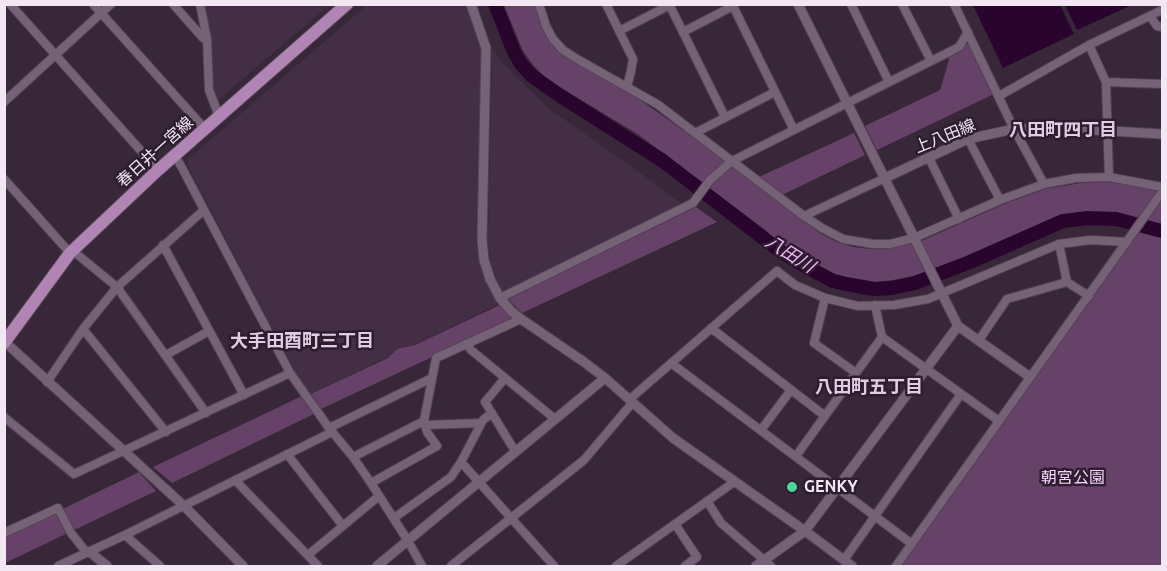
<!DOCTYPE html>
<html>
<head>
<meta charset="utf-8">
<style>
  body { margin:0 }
  #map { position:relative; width:1167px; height:571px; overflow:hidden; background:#382739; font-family:Ubuntu,sans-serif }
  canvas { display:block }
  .frame { position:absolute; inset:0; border:6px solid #f2e7f3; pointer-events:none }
</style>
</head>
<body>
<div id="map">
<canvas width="1167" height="571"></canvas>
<div class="frame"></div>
</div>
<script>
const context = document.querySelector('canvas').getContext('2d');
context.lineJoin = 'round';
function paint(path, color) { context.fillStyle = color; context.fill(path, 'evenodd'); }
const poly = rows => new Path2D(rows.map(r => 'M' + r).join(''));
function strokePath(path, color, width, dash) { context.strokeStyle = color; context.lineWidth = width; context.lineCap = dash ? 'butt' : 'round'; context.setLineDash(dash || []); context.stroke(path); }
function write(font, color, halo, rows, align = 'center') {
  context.font = font + ' Ubuntu,"Noto Sans JP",sans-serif'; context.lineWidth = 5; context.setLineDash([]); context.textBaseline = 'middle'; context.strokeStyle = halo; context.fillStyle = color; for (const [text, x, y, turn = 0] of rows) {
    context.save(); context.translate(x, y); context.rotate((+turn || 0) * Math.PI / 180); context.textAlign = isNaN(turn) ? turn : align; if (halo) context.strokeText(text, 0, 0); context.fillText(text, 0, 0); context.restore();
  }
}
paint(poly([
  [203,5,329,5,217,101,212,90],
  [367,5,467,5,482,46,480,262,489,288,499,304,414,345,397,349,388,357,311,394,295,372,187,164,188,159],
  [492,48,503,63,549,109,627,163,680,203,679,208,504,292,502,291,494,274,491,264,488,242]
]), '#442e46');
paint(poly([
  [504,5,535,5,548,37,557,50,575,63,629,92,724,159,821,234,837,242,853,247,871,249,887,249,919,242,1004,204,1045,189,1081,183,1103,182,1133,184,1162,191,1162,228,1152,224,1126,217,1101,214,1076,214,1040,224,940,268,913,276,893,280,876,282,853,279,829,272,800,259,788,250,764,229,639,135,548,80,534,66,523,51],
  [963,44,969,44,994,94,877,150,865,126,940,90,949,60,948,57,961,51],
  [854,133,865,155,782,195,759,177],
  [696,207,717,222,522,313,509,300,510,297],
  [1140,229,1162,238,1162,566,900,566],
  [500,305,511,317,511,320,321,409,311,394,388,358,397,349,415,345],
  [302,396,314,414,172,483,153,467],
  [139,472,156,491,5,563,5,537]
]), '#664269');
paint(poly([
  [973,5,1060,5,1074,34,1003,68],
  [1065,5,1132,5,1077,30]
]), '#29052d');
strokePath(poly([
  [495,4,514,52,521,64,532,76,559,95,663,161,780,251,805,266,833,281,846,284,874,289,892,288,915,283,970,262,1063,221,1088,218,1116,219,1162,231]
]), '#29052d', 14);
const minor = poly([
  [10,4,158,170],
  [93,4,205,129],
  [173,4,203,38,207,39],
  [200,4,207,39,209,90,219,116],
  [539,4,546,26,553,39,563,50,577,59,657,104,804,216,822,228,843,239,873,244,890,244,914,238,1000,200,1044,184,1076,178,1109,177,1162,187],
  [606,4,633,59,631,71,627,87],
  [669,4,725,117],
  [732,4,794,130],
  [851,4,889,82],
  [902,4,931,61],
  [954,4,1014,129,1044,184],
  [1150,16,1157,26,1162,27],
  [619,31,670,5],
  [683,32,733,6],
  [1089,45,1106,82,1109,177],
  [1106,82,1162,84],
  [999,96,1089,45,1162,10],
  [4,102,111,4],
  [695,133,775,92],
  [968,139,1000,200],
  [175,156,181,166,290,373,329,428,353,457,371,483,408,541,422,566],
  [929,158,959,219],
  [4,179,70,253],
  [804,216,885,178],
  [1059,244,1067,282,1089,296],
  [163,245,244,395],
  [73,251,117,287,206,413],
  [500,298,693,203,710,180,732,161,959,47,968,32],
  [825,298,814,343,856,373],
  [875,305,882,337,999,421],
  [711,328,825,416],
  [83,329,166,432],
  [979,340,1007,299,1067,282],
  [466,344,471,350,555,419],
  [166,355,209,331],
  [671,363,912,544],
  [505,378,485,402,515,451],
  [47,382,83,329,117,287,204,210],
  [630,399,777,271,795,285,825,298,858,306,894,305,928,299,1059,244,1091,240,1127,242],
  [4,417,74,474,290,373],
  [425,425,481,423],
  [329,428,432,378],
  [761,430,791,390],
  [287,454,343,526],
  [796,456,882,337],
  [353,457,424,421],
  [461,462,554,566],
  [235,480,318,566],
  [371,483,437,446,427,432,424,421,436,358,521,319],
  [707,501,721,523,771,566],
  [394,518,451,477,461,462,483,420,492,413],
  [675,524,697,557,685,566],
  [4,533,58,508,71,533,87,553],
  [125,535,160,566],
  [308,555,379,496],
  [844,560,961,394],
  [58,566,125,535,332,432],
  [451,566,584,460,633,402],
  [616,566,734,482],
  [896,566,1162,192]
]);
const tertiary = poly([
  [471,4,486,48,482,240,484,260,490,279,500,298,511,311,521,319,584,362,605,378,673,438,805,531,852,566],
  [798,4,958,326,1030,377],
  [885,178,968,139,1014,129,1060,128,1162,134],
  [5,342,184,506,243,566],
  [90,552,107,566],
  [377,566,605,378],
  [756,566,805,531,958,326]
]);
const primary = poly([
  [4,343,70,253,158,170,347,4]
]);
strokePath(minor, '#524353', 10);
strokePath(tertiary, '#524353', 11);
strokePath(primary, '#524353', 14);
strokePath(minor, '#766277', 8);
strokePath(tertiary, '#766277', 9);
strokePath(primary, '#b085b4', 12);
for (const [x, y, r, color] of [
  [792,487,6,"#4cd49b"]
]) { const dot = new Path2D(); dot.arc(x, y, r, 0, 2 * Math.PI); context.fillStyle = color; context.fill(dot); strokePath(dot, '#2d1d2f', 2); }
write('16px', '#f2e7f3', '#2d1d2f', [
  ["上八田線",945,136,-22],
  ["春日井一宮線",155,152,-42]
]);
write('16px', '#f8d2fb', '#2d1d2f', [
  ["朝宮公園",1073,478]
]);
write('bold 16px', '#f2e7f3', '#2d1d2f', [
  ["GENKY",804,487]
], 'left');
write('bold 18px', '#e2cce4', '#2d1d2f', [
  ["八田町四丁目",1063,130],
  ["大手田酉町三丁目",302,341],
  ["八田町五丁目",869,387]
]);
write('italic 18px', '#f2b4f7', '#2d1d2f', [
  ["八田川",790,254,32]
]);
</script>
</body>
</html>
